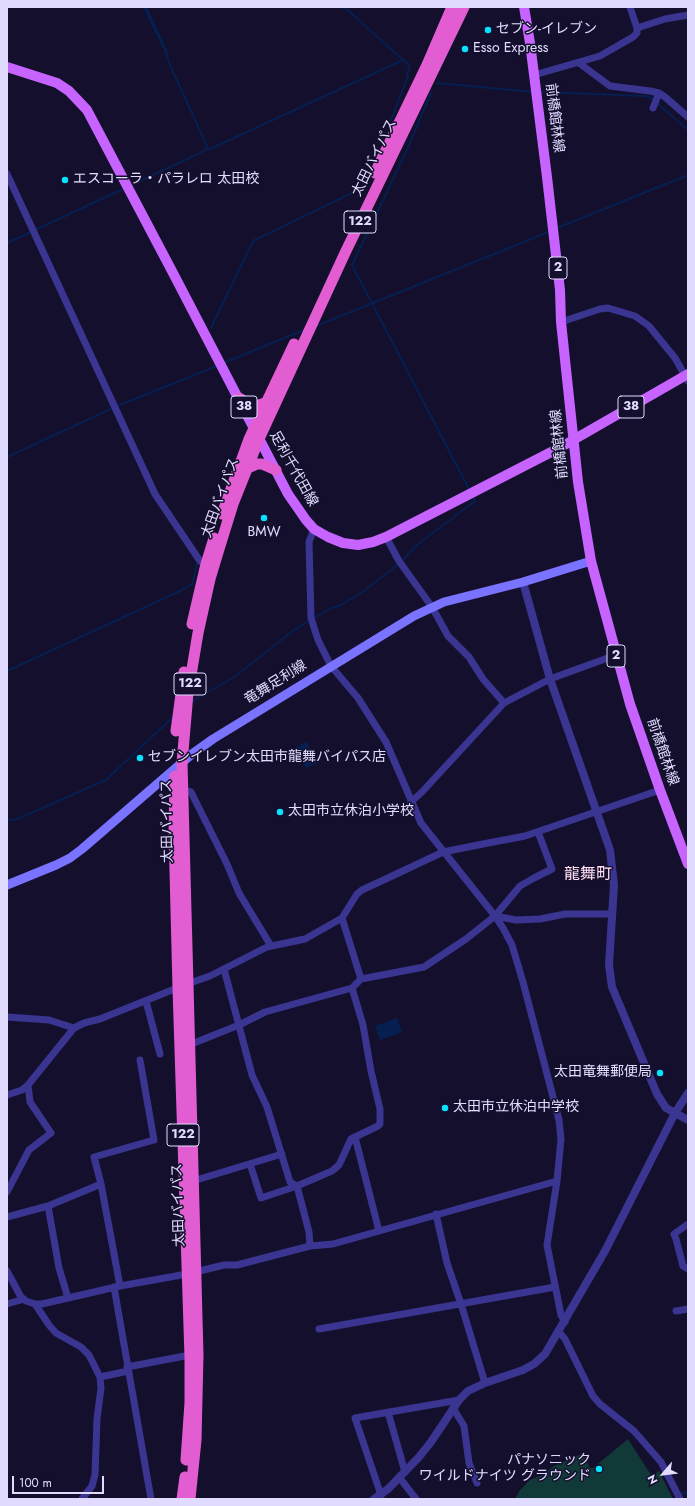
<!DOCTYPE html>
<html>
<head>
<meta charset="utf-8">
<style>
  body { margin:0 }
  #map { position:relative; width:695px; height:1506px; overflow:hidden; background:#150f2e; font-family:Jost,sans-serif }
  canvas { display:block }
  .frame { position:absolute; inset:0; border:8px solid #e1dcff; pointer-events:none }
  .north { position:absolute; left:643px; top:1454px; width:40px; height:40px; -webkit-text-stroke:3px #150f2e; paint-order:stroke; rotate:242deg; font-size:11px; font-weight:700; line-height:16px; text-align:center; color:#e1dcff }
  .north::after { content:''; display:block; margin:auto; width:14px; height:18px; background:#e1dcff; clip-path:polygon(50% 0,100% 100%,50% 72%,0 100%) }
  .scale { position:absolute; left:12px; top:1476px; width:92px; height:18px; box-sizing:border-box; border:2px solid #e1dcff; border-top:0; padding-left:5px; font-size:12px; line-height:14px; white-space:nowrap; color:#e1dcff; -webkit-text-stroke:3px #150f2e; paint-order:stroke }
</style>
</head>
<body>
<div id="map">
<canvas width="695" height="1506"></canvas>
<div class="frame"></div>
<div class="north">N</div>
<div class="scale">100 m</div>
</div>
<script>
const context = document.querySelector('canvas').getContext('2d');
context.lineJoin = 'round';
function paint(path, color) { context.fillStyle = color; context.fill(path, 'evenodd'); }
const poly = rows => new Path2D(rows.map(r => 'M' + r).join(''));
function strokePath(path, color, width, dash) { context.strokeStyle = color; context.lineWidth = width; context.lineCap = dash ? 'butt' : 'round'; context.setLineDash(dash || []); context.stroke(path); }
function write(font, color, halo, rows, align = 'center') {
  context.font = font + ' Jost,"Noto Sans JP",sans-serif'; context.lineWidth = 3; context.setLineDash([]); context.textBaseline = 'middle'; context.strokeStyle = halo; context.fillStyle = color; for (const [text, x, y, turn = 0] of rows) {
    context.save(); context.translate(x, y); context.rotate((+turn || 0) * Math.PI / 180); context.textAlign = isNaN(turn) ? turn : align; if (halo) context.strokeText(text, 0, 0); context.fillText(text, 0, 0); context.restore();
  }
}
paint(poly([
  [628,1439,651,1475,659,1471,673,1499,515,1499,520,1490,530,1480,542,1475,554,1466,581,1454,584,1455,590,1468,593,1468]
]), '#113938');
paint(poly([
  [143,7,147,7,167,50,168,54,166,55],
  [307,742,317,763,306,768,296,747],
  [397,1018,402,1032,380,1040,375,1026]
]), '#051f51');
strokePath(poly([
  [344,7,410,66,407,75,408,76,391,120],
  [437,83,533,92],
  [539,92,646,96,654,100],
  [431,93,407,150,352,265,470,491],
  [657,103,688,130],
  [206,149,210,149,403,60],
  [134,184,200,153,206,149,207,146,170,65,166,53],
  [557,228,688,175],
  [35,230,123,189],
  [7,243,31,232],
  [316,326,551,231],
  [211,328,253,241,356,191],
  [223,363,304,330],
  [117,406,217,366],
  [7,457,113,408],
  [402,561,418,544,475,501,473,496],
  [314,618,332,608,339,606,358,595,399,564],
  [7,671,180,591,192,584,197,565],
  [191,703,199,697,233,678,294,630,310,620],
  [7,817,10,820,15,820,106,780,173,717],
  [682,1494,688,1492]
]), '#051f51', 2);
strokePath(poly([
  [637,28,665,19,688,15],
  [579,63,610,86,650,91,659,93,665,97,688,117],
  [534,75,600,56,633,37,637,33,637,28,630,7],
  [653,108,659,93],
  [7,174,155,494,200,561,206,564],
  [561,322,600,309,608,308,635,316,649,326,675,358,688,381],
  [314,529,309,542,311,618,318,640,331,666,358,698,386,742,421,823,495,916,503,928,512,945,523,982,559,1120,561,1139,557,1181,547,1245,561,1315,565,1322],
  [386,537,399,561,432,607,448,636,469,657,483,679,504,703],
  [183,790,191,792,227,864,239,893,271,946],
  [411,802,422,792,504,703,550,679,616,655],
  [495,916,516,920,540,919,565,914,612,914],
  [224,969,252,1075,267,1107,290,1182,297,1186,309,1232,310,1246],
  [361,979,424,967,466,939,495,916,520,886,534,878,552,869,538,832],
  [352,988,363,1025,371,1071,380,1109,380,1124,378,1126,355,1137,379,1231],
  [146,1001,160,1054],
  [7,1017,49,1020,74,1028],
  [189,1045,239,1025,265,1012,352,988,361,979,342,918],
  [7,1095,22,1090,28,1085,74,1028,84,1023,100,1019,187,984,210,976,267,947,305,939,342,918,357,894,362,890,390,877,443,852,483,844,525,836,660,790],
  [250,1164,261,1198,297,1186,332,1171,339,1165,351,1139,355,1137],
  [193,1181,282,1154],
  [7,1192,29,1150,51,1133,30,1102,28,1085],
  [48,1206,59,1268,68,1298],
  [436,1214,447,1263,461,1304,485,1383],
  [7,1217,48,1206,101,1184],
  [688,1224,674,1234,676,1239,683,1266,688,1269],
  [7,1271,21,1297,26,1301,35,1304,42,1304,120,1286,187,1274,224,1265,237,1265,310,1246,333,1244,557,1181],
  [120,1286,101,1184,94,1157,154,1140,140,1060],
  [114,1287,151,1499],
  [7,1304,24,1299],
  [35,1304,49,1325,56,1333,81,1347,89,1355,100,1377,101,1388,97,1419,95,1475,92,1486,82,1499],
  [676,1311,688,1309],
  [319,1329,555,1287],
  [559,1332,565,1339,593,1396,600,1404,634,1431,661,1462,680,1499],
  [127,1367,190,1355],
  [100,1377,128,1371],
  [453,1408,464,1426,469,1463,477,1483],
  [388,1412,405,1472],
  [399,1477,416,1499],
  [381,1495,355,1418,459,1400]
]), '#3b3592', 7);
strokePath(poly([
  [523,582,550,679,610,850,614,885,609,965,612,987,657,1094,666,1108,688,1120],
  [374,1499,388,1489,419,1457,431,1442,459,1400,468,1391,485,1383,523,1370,534,1364,545,1354,605,1251,675,1113,688,1093]
]), '#3b3592', 8);
strokePath(poly([
  [7,885,56,865,70,858,82,849,192,754,213,739,414,616,444,602,523,582,591,561]
]), '#7973ff', 9);
strokePath(poly([
  [524,7,530,43,547,177,560,290,561,322,578,482,591,561,630,704,660,790,688,864],
  [7,67,57,83,69,91,87,110,173,273,288,494,306,520,314,529,328,537,343,543,358,545,373,542,386,537,561,447,688,374]
]), '#c763ff', 10);
strokePath(poly([
  [375,173,427,65,452,7],
  [239,398,252,406,256,406,265,403],
  [248,468,257,464,262,464,276,470],
  [222,514,249,439,294,344],
  [192,624,206,564,214,538],
  [176,731,184,672],
  [175,776,174,832,178,988,190,1357,190,1403,186,1460],
  [182,1499,185,1477],
  [190,1499,196,1440,198,1355,182,763,188,693,198,633,210,579,220,546,233,504,259,439,345,253,464,7]
]), '#e35dd2', 11);
for (const [x, y, r, color] of [
  [488,30,4,"#08e2ff"],
  [465,49,4,"#08e2ff"],
  [65,180,4,"#08e2ff"],
  [264,518,4,"#08e2ff"],
  [140,758,4,"#08e2ff"],
  [280,812,4,"#08e2ff"],
  [660,1073,4,"#08e2ff"],
  [445,1108,4,"#08e2ff"],
  [599,1469,4,"#08e2ff"]
]) { const dot = new Path2D(); dot.arc(x, y, r, 0, 2 * Math.PI); context.fillStyle = color; context.fill(dot); strokePath(dot, '#150f2e', 1.5); }
for (const [x, y, w] of [
  [360,222,32],
  [558,268,18],
  [244,407,26],
  [631,407,26],
  [616,656,18],
  [190,684,32],
  [183,1135,32]
]) { const box = new Path2D(); box.roundRect(x - w / 2, y - 11, w, 22, 3); context.fillStyle = '#150f2e'; context.fill(box); strokePath(box, '#e1dcff', 1); }
write('bold 13px', '#e1dcff', null, [
  ["122",360,222],
  ["2",558,268],
  ["38",244,407],
  ["38",631,407],
  ["2",616,656],
  ["122",190,684],
  ["122",183,1135]
]);
write('14px', '#e1dcff', '#150f2e', [
  ["セブン-イレブン",496,30],
  ["Esso Express",473,49],
  ["エスコーラ・パラレロ 太田校",73,180],
  ["BMW",264,533,"center"],
  ["セブンイレブン太田市龍舞バイパス店",148,758],
  ["太田市立休泊小学校",288,812],
  ["太田竜舞郵便局",652,1073,"right"],
  ["太田市立休泊中学校",453,1108],
  ["パナソニック",591,1461,"right"],
  ["ワイルドナイツ グラウンド",591,1477,"right"]
], 'left');
write('14px', '#e1dcff', '#150f2e', [
  ["前橋館林線",554,118,83],
  ["太田バイパス",375,158,-64],
  ["前橋館林線",560,444,-96],
  ["足利千代田線",293,469,61],
  ["太田バイパス",221,498,-70],
  ["竜舞足利線",276,683,-32],
  ["前橋館林線",662,752,71],
  ["太田バイパス",168,821,-91],
  ["太田バイパス",179,1205,-92]
]);
write('16px', '#ffdef2', '#150f2e', [
  ["龍舞町",588,875]
]);
</script>
</body>
</html>
